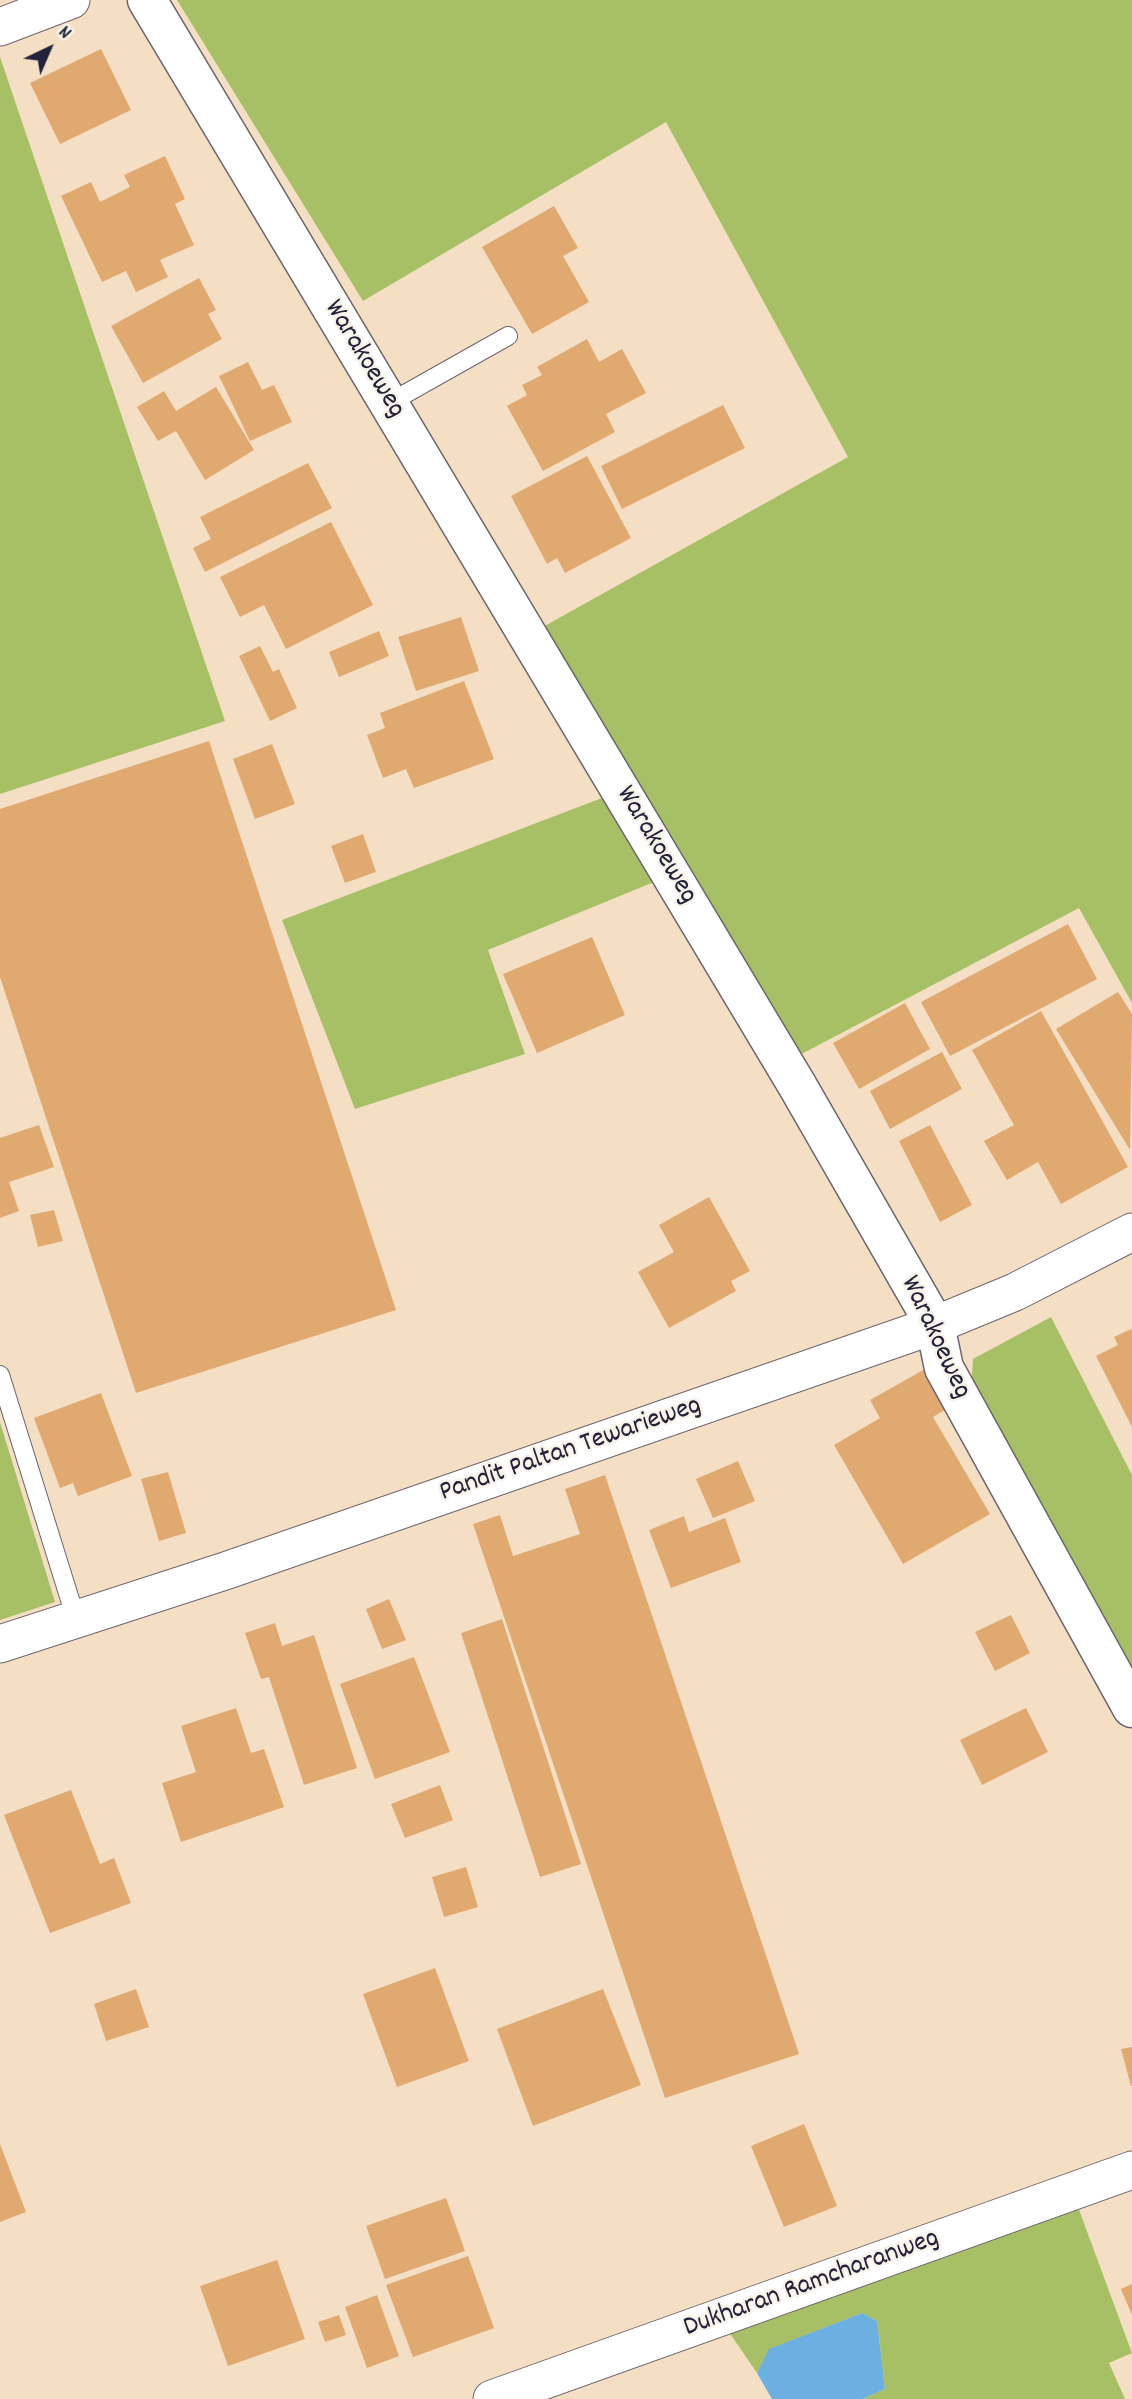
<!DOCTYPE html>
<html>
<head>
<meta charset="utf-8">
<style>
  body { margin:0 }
  #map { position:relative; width:1132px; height:2399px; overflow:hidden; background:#f4dfc5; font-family:Dekko,sans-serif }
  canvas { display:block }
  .north { position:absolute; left:14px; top:14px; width:70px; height:70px; -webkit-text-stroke:5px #f7f3e8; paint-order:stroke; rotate:44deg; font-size:19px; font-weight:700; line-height:28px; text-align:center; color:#22223b }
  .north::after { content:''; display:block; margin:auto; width:24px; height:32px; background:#22223b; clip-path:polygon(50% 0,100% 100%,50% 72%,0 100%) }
</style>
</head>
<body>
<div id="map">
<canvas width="1132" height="2399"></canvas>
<div class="north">N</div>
</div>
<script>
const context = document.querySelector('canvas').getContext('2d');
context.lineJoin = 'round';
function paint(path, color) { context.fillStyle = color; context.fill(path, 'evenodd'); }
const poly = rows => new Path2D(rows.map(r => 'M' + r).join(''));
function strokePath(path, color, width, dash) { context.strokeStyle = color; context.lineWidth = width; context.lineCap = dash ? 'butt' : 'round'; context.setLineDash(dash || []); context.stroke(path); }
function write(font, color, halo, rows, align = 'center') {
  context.font = font + ' Dekko,sans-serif'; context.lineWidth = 5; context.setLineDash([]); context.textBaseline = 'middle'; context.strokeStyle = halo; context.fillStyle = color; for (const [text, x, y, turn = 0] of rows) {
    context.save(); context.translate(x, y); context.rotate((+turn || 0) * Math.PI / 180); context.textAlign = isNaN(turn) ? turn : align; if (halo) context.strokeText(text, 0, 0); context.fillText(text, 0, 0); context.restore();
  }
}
paint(poly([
  [177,0,1132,0,1132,1003,1079,908,794,1058,541,628,848,457,666,122,363,301],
  [0,57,225,721,0,794],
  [602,798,654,882,488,950,525,1054,355,1109,282,920],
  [1051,1317,1132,1475,1132,1675,971,1388,973,1359],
  [0,1422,55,1602,0,1620],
  [1078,2207,1132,2353,1109,2363,1125,2399,862,2399,885,2389,877,2321,862,2313,770,2349,757,2373,729,2332]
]), '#a7c066');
paint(poly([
  [862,2313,877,2321,885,2389,862,2399,772,2399,757,2373,769,2349]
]), '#6bb0e1');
paint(poly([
  [101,49,131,110,60,144,30,83],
  [165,156,185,199,175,204,194,245,160,260,168,277,136,292,126,271,102,282,61,196,91,182,100,202,130,187,124,175],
  [554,206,578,248,563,256,589,302,532,334,482,247],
  [199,278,216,310,208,314,222,339,143,383,111,326],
  [587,339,599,362,622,349,646,393,606,414,615,432,543,471,507,406,527,395,522,385,542,375,537,367],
  [248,362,262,390,274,385,292,422,250,441,219,376],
  [216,387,254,450,205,480,176,431,158,441,137,407,164,391,176,411],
  [723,405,745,448,622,509,601,466],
  [587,456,631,538,565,573,557,558,547,564,511,496],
  [308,463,332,508,205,572,193,548,211,539,200,517],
  [331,522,373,605,286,649,264,605,240,617,220,577],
  [461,617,479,671,416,691,398,637],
  [379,631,389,656,339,677,329,652],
  [260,646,273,672,279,669,297,708,270,721,239,656],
  [464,681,494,759,414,788,406,769,383,778,367,735,385,728,380,713],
  [209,741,396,1310,136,1393,0,977,0,809],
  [272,744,295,804,255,819,233,759],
  [363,834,376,872,345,883,331,846],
  [1068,924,1097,979,950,1056,921,1002],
  [592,937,625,1015,537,1053,503,974],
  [1118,992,1132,1014,1130,1150,1056,1029],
  [905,1003,930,1049,859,1089,833,1043],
  [1041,1011,1128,1167,1061,1204,1038,1162,1007,1180,984,1141,1014,1125,972,1050],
  [942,1052,962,1089,890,1129,870,1091],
  [39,1125,54,1167,9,1182,19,1211,0,1218,0,1138],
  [930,1125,972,1205,940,1222,899,1141],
  [709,1197,750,1271,731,1281,736,1291,669,1328,638,1272,674,1252,659,1225],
  [54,1210,63,1241,38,1247,30,1215],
  [1131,1329,1132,1332,1132,1427,1096,1356,1118,1345,1114,1337],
  [925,1369,948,1408,933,1417,990,1514,903,1564,834,1445,880,1418,870,1400],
  [101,1393,132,1476,78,1496,73,1483,60,1488,34,1418],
  [738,1461,755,1501,713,1518,696,1479],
  [168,1472,186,1533,159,1541,141,1479],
  [605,1475,799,2054,665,2098,473,1524,500,1515,513,1556,580,1534,565,1489],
  [684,1516,689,1532,725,1518,741,1562,671,1588,649,1530],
  [389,1599,406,1640,382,1649,366,1609],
  [1011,1615,1030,1653,995,1671,975,1632],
  [502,1619,581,1864,540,1877,461,1633],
  [275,1623,282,1646,314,1635,357,1768,304,1785,269,1677,261,1679,245,1633],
  [414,1657,450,1752,375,1779,340,1684],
  [236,1708,251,1753,264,1749,284,1807,181,1842,162,1783,196,1772,181,1726],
  [1026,1708,1048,1752,982,1785,960,1740],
  [440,1785,453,1820,405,1838,391,1804],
  [71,1790,100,1864,114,1858,131,1903,50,1933,4,1815],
  [466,1867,478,1907,444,1917,432,1877],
  [435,1968,469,2061,397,2087,363,1994],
  [136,1989,149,2027,106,2041,94,2004],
  [603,1989,641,2085,533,2126,497,2029],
  [1132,2047,1132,2086,1131,2086,1121,2049],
  [804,2124,837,2206,784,2227,751,2146],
  [0,2144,26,2212,0,2222],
  [446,2198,465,2251,385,2279,366,2226],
  [468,2256,494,2328,413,2357,386,2285],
  [277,2260,305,2339,228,2366,200,2286],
  [1132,2284,1132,2315,1121,2289],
  [377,2295,399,2356,367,2368,345,2307],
  [339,2315,346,2335,325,2342,318,2322]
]), '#dfa970');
const service = poly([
  [389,403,508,336],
  [0,1375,76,1619]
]);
const minor = poly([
  [0,27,71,0],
  [0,1644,225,1571,935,1325,1015,1292,1132,1232],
  [492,2399,1132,2170]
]);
const tertiary = poly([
  [147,0,797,1085,935,1325,944,1368,1132,1708]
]);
strokePath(service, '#6c646b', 20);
strokePath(minor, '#6c646b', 39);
strokePath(tertiary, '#6c646b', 41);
strokePath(service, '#fff', 18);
strokePath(minor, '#fff', 37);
strokePath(tertiary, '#fff', 38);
write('28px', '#22223b', '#f7f3e8', [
  ["Warakoeweg",363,360,59],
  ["Warakoeweg",655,846,59],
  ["Warakoeweg",934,1338,65],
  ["Pandit Paltan Tewarieweg",571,1451,-19],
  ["Dukharan Ramcharanweg",812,2285,-20]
]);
</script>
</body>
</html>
